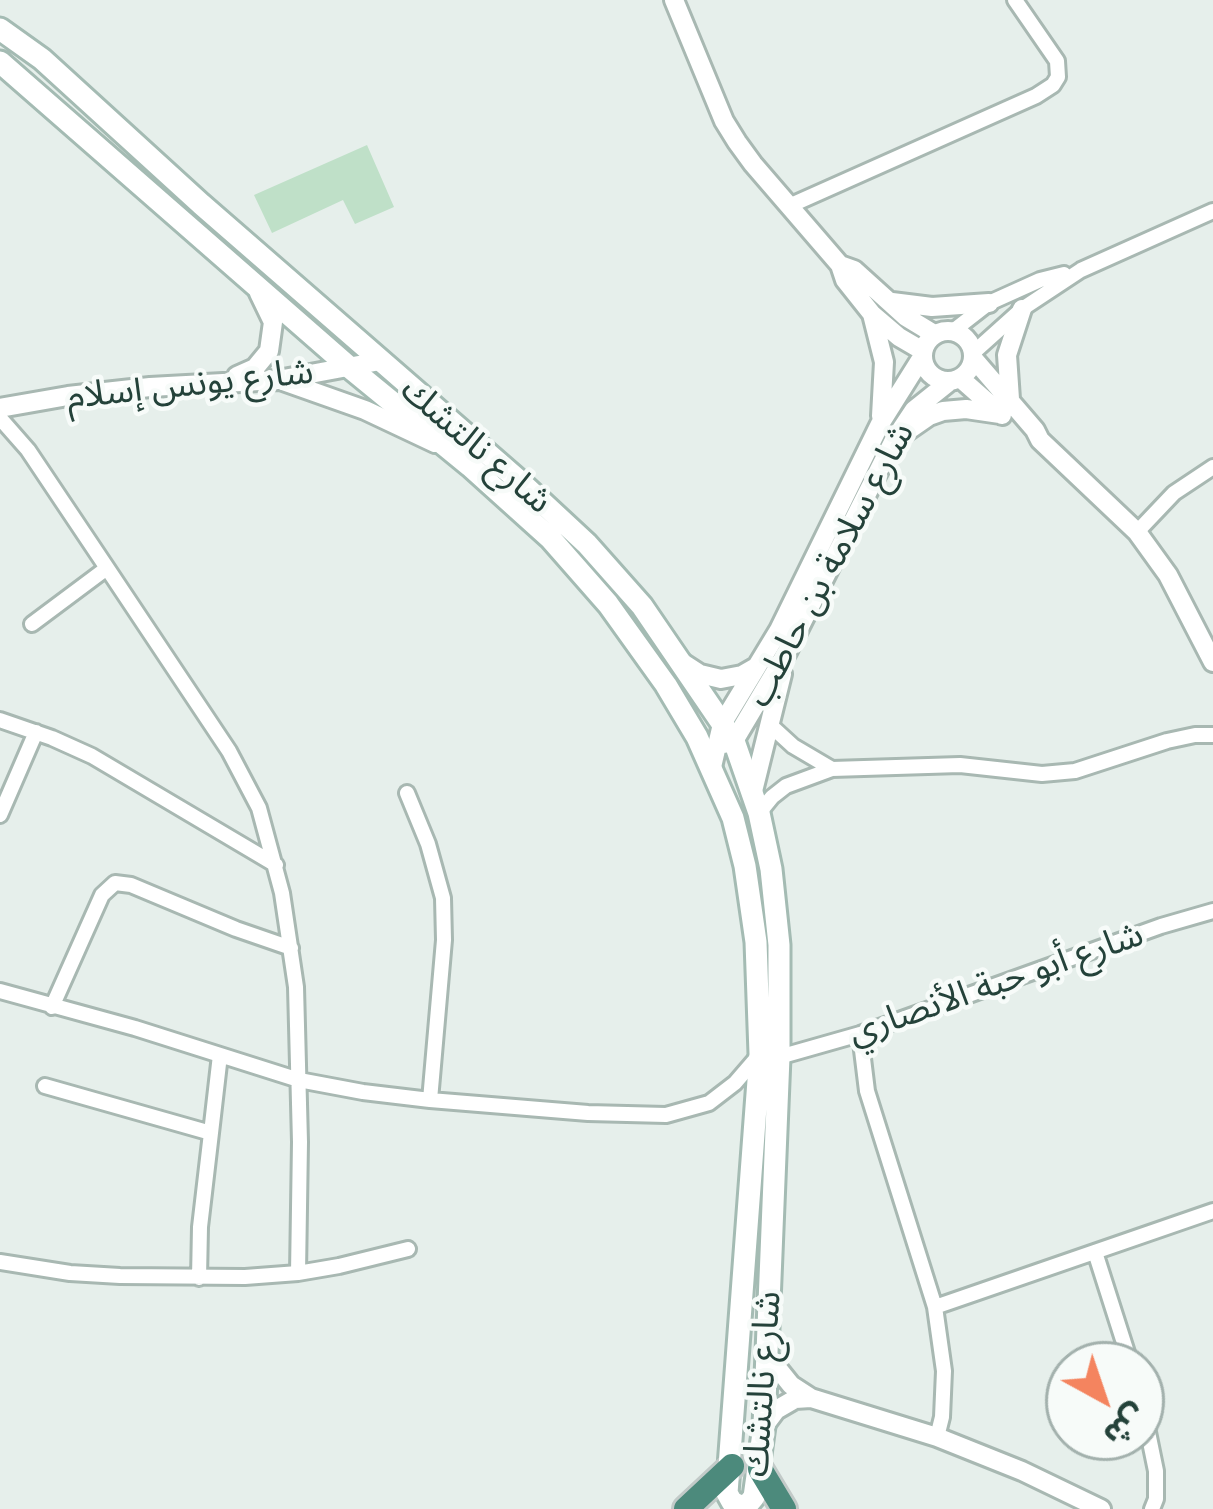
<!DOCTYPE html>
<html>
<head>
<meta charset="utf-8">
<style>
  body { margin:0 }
  #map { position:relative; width:1213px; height:1509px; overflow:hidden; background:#e6efeb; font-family:"Noto Sans","Noto Sans Arabic",sans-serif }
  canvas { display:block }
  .north { position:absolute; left:1045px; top:1341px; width:120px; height:120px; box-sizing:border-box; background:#f7fbf9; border:3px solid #a3b1ad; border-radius:50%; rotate:140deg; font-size:33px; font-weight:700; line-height:48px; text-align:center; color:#24423a }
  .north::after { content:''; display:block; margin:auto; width:42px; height:54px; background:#f4845f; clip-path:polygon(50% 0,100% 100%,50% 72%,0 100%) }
</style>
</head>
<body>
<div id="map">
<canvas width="1213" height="1509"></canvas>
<div class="north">ش</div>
</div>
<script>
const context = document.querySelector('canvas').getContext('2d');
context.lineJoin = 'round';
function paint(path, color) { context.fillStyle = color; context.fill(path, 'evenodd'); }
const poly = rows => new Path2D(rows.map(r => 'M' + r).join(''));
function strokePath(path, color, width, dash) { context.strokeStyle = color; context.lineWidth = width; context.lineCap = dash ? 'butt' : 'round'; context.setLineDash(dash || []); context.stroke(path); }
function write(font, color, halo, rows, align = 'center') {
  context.font = font + ' "Noto Sans","Noto Sans Arabic",sans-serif'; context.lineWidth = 9; context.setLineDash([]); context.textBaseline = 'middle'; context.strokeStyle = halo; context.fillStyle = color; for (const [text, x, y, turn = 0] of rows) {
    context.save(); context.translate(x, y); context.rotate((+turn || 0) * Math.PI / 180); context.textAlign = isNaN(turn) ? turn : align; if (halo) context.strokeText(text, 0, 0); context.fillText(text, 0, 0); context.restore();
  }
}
paint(poly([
  [367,145,394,207,355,224,343,200,272,233,254,195]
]), '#bfe0c8');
const minor = poly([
  [789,206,1036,96,1053,85,1058,77,1057,61,1015,0],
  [953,331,989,303,1040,280,1064,274],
  [973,353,1022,309,1081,270,1213,211],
  [0,418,28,450,107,568,229,751,259,808,282,893,296,987,300,1142,298,1273],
  [1137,532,1174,493,1213,467],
  [32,624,107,568],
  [0,720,52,738,92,756,276,865],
  [769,724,793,746,832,769],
  [407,793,428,844,443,898,444,940,430,1100],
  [759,813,772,797,786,786,832,769,960,765,1042,774,1075,771,1167,741,1195,735,1213,735],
  [0,815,36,732],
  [0,991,135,1028,299,1080,363,1092,430,1100,588,1113,666,1115,709,1103,735,1083,760,1054],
  [52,1007,102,895,115,883,131,885,236,929,291,948],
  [860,1034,867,1091,935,1307,944,1371,942,1417,937,1437],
  [779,1057,860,1034,1161,926,1213,911],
  [45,1086,211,1133,220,1055],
  [1095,1252,1131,1365],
  [0,1262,70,1273,120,1276,245,1277,298,1273,339,1266,408,1249],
  [199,1278,200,1227,211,1133],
  [935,1307,1213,1211],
  [1141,1398,1156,1471,1156,1499,1152,1509]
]);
const tertiary = poly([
  [674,0,724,121,737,142,753,164,840,265,845,280,872,314,899,337,923,351],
  [840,265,854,270,906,317,934,334],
  [892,302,932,307,989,303],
  [872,314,884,362,881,416],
  '923 356a25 25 0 1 1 50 0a25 25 0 1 1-50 0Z',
  [973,358,1035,430,1040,440,1137,532,1168,575,1213,662],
  [237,376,255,368,269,351,273,322,259,293],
  [960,378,1002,415],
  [283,381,365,410,435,443],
  [1010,399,1007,355,1022,309],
  [0,408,68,396,150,387,278,380,380,361],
  [903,434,929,416,943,411,966,409,1000,414],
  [683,663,700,674,721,679,742,675,756,667],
  [724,744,734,741,787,652,894,440,914,410,949,382],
  [712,767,722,724,779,630,880,424,922,357],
  [753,791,782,674],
  [767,1355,791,1385,811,1398,937,1437,1022,1471,1101,1509],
  [764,1426,776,1410,795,1399,811,1398]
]);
const secondary = poly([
  [0,29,42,59,201,204,517,479,587,544,642,606,734,741,759,813,771,869,779,945,779,1057,764,1426,754,1497,748,1504,741,1506,732,1502,727,1493,760,1054,756,942,745,866,733,818,697,737,666,685,608,604,551,539,470,466,349,367,0,62]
]);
const trunk = poly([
  [760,1469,784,1509],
  [686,1509,732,1466]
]);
strokePath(minor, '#a8b8b2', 20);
strokePath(tertiary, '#a8b8b2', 24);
strokePath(secondary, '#a4bbb3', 27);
strokePath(trunk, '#c2cac8', 30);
strokePath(minor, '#fff', 14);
strokePath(tertiary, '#fff', 18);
strokePath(secondary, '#fff', 21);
strokePath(trunk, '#4c8a7c', 24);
write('36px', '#24423a', '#f7fbf9', [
  ["شارع يونس إسلام",190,385,-6],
  ["شارع نالتشك",476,446,41],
  ["شارع سلامة بن حاطب",831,565,-62],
  ["شارع أبو حبة الأنصاري",996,984,-19],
  ["شارع نالتشك",763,1384,-86]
]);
</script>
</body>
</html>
